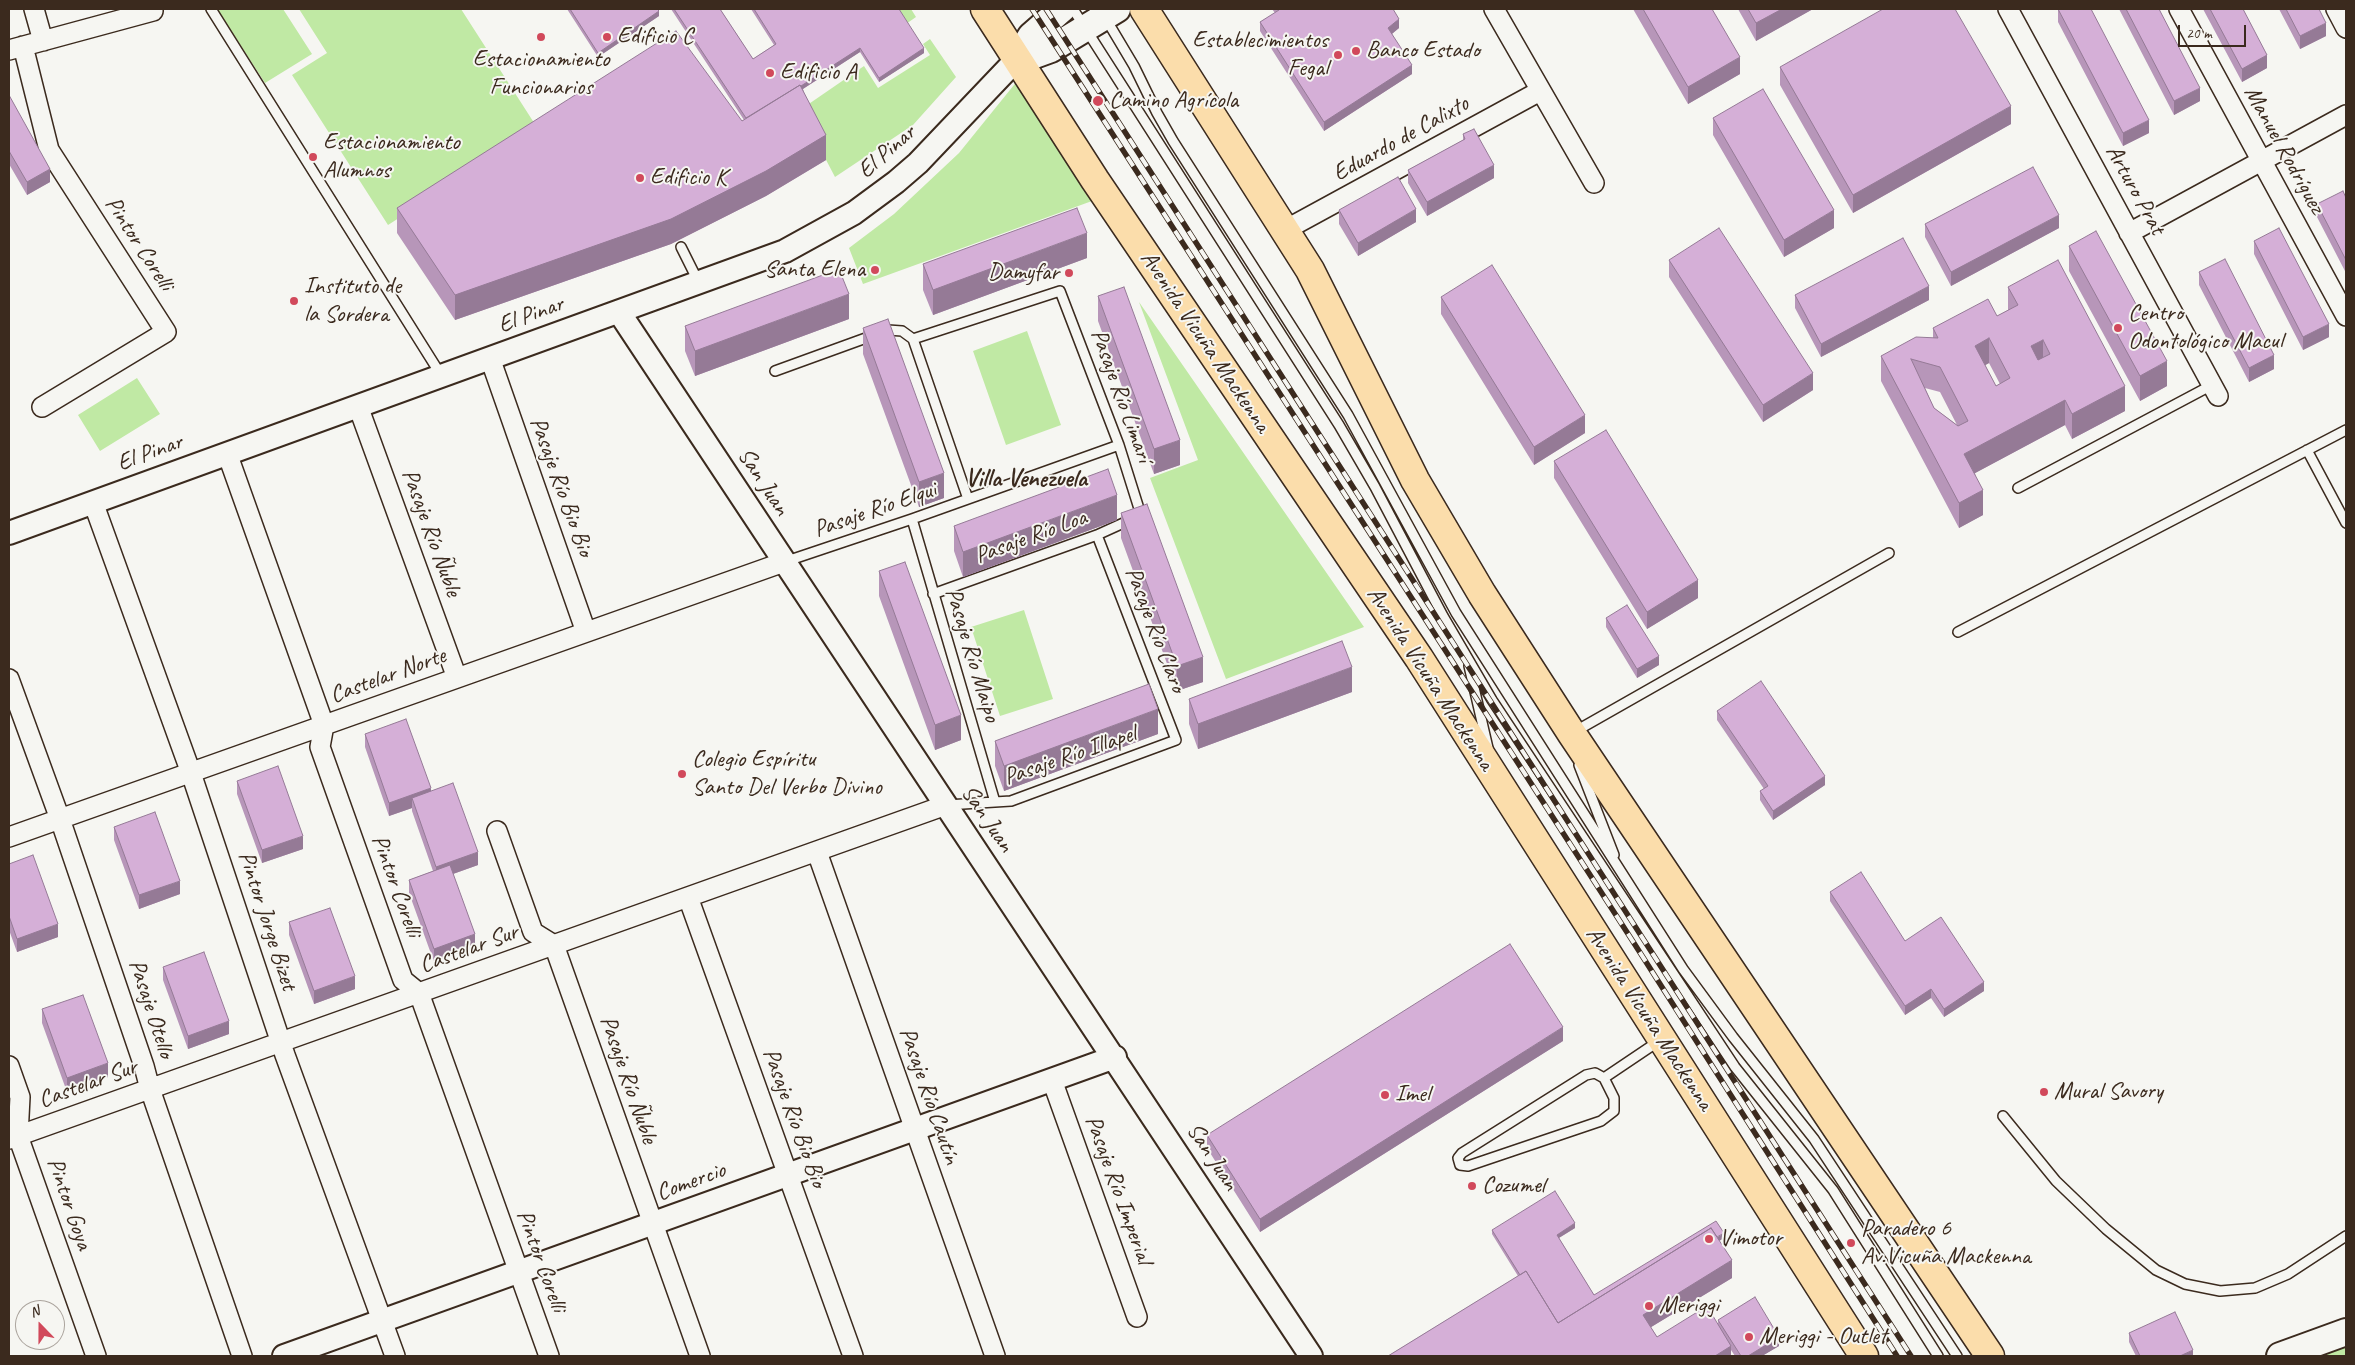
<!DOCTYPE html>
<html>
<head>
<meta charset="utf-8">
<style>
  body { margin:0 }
  #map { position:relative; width:2355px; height:1365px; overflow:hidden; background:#f6f6f2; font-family:Caveat,sans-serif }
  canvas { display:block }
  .frame { position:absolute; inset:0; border:10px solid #3b2a1e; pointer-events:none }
  .north { position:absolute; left:15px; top:1300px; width:50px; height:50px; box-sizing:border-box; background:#f6f6f2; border:1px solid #aba49d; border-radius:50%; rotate:338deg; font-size:14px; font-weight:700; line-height:20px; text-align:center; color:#3b2a1e }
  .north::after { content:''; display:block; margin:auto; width:18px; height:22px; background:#d1495b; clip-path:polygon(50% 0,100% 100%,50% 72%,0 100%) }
  .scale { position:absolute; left:2178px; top:25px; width:68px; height:22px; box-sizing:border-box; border:2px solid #3b2a1e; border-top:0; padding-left:6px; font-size:15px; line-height:18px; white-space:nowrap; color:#3b2a1e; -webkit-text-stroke:4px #f6f6f2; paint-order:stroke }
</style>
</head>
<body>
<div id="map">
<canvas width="2355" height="1365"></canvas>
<div class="frame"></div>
<div class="north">N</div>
<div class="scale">20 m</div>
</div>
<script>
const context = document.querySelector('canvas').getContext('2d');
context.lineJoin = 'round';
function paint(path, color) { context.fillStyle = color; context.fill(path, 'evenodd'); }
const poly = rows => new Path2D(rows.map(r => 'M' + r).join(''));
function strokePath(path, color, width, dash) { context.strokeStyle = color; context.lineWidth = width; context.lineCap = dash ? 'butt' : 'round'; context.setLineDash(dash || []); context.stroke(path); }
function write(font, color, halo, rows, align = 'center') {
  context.font = font + ' Caveat,sans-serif'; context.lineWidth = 4; context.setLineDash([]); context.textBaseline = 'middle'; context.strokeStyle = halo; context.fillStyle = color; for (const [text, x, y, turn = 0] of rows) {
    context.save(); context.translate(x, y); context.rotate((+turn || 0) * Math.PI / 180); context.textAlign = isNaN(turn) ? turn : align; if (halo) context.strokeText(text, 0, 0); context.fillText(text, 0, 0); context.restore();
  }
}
paint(poly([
  [217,9,283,9,312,54,265,83],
  [299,9,461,9,538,129,388,225,292,75,327,53],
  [896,9,911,9,916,17,906,24],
  [930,39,956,77,913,125,835,177,800,110,864,66,878,88,930,55,923,44],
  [1018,80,1092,201,863,284,849,248,894,214,959,153],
  [1139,302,1364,627,1226,679,1150,478,1198,460],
  [1027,331,1061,425,1006,445,973,351],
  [137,378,160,414,100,451,78,415],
  [1024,610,1053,699,1000,716,971,627],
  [2346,1346,2346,1356,2320,1356]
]), '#c0e9a4');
const service = poly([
  [211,9,441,375],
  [1073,9,1339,425,1375,487,1443,616,1492,700,1735,1067,1833,1190,1938,1356],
  [1106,19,1134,66,1157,113,1173,141,1348,415,1456,613,1683,969,1733,1037,1814,1139,1957,1356],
  [681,247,699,283],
  [913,339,968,499],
  [775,371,888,330,902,331,913,339,1060,291,1119,445,1141,515,1097,535,933,594],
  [2307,450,2346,523],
  [2018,488,2212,385],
  [912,519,995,802],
  [784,562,912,519,1119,445],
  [1958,632,2346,430],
  [1469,666,1488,748],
  [1574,732,1889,553],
  [1579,765,1614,855],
  [947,805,1011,801,1176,740,1097,535],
  [1604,1078,1595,1073,1586,1075,1462,1153,1458,1158,1460,1165,1468,1166,1601,1121,1614,1111,1614,1098,1604,1078,1659,1041],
  [2003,1116,2056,1181,2106,1229,2156,1270,2185,1284,2220,1291,2255,1288,2288,1274,2346,1236]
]);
const minor = poly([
  [34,9,43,41],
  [1494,9,1594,183],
  [2008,9,2218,396],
  [2179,9,2346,316],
  [2336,9,2346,28],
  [23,46,49,150,166,332,42,407],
  [9,50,153,11],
  [1285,230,1540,91],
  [2129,233,2346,115],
  [490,358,586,632],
  [358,406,457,678],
  [227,453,324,725,320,747,403,980,419,993,549,1356],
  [93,502,191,773,285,1055,395,1356],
  [9,679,60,819,144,1066,150,1089,242,1356],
  [497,831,533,932,554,945,700,1356],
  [9,837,784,562],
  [817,852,995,1356],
  [688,897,853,1356],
  [9,1066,20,1097,18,1136,96,1356],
  [1052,1080,1137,1317],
  [9,1139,946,805]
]);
const tertiary = poly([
  [619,312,1311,1356],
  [9,533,785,251,854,213,896,182,918,163,1017,59],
  [284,1356,1115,1057]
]);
const secondary = poly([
  [1017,59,1029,57,1051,49,1117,9],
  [1017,59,1031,36,1062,9],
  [2280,1356,2346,1332]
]);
const primary = poly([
  [985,9,1095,180,1419,658,1864,1356],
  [1144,9,1310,270,1415,480,1482,594,1572,734,1990,1356]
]);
strokePath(service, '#3b2a1e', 12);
strokePath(minor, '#3b2a1e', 22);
strokePath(tertiary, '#3b2a1e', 26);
strokePath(secondary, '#3b2a1e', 30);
strokePath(primary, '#3b2a1e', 31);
strokePath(service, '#f6f6f2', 9);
strokePath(minor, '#f6f6f2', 19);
strokePath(tertiary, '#f6f6f2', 22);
strokePath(secondary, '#f6f6f2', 26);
strokePath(primary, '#fbddab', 28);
const rail = poly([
  [1032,9,1632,940,1897,1356],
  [1046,9,1911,1356]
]);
strokePath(rail, '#3b2a1e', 5.5);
strokePath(rail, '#f6f6f2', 4, [11]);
paint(poly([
  [567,9,657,9,659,16,598,57],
  [671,9,720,9,753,59,774,45,751,9,899,9,924,53,879,82,860,52,803,89,826,160,766,196,671,244,455,320,397,233,397,208,744,120],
  [1272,9,1393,9,1399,28,1392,34,1412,74,1324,131,1260,31,1260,22,1275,13],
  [1633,9,1712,9,1740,74,1688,104],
  [1738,9,1813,9,1756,41],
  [2058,9,2149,133,2123,146,2058,22],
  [2119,9,2159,9,2200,101,2174,115],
  [2203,9,2243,9,2267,68,2242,82],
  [2279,9,2319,9,2326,36,2300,49],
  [1780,67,2011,124,1853,213,1780,85],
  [9,95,50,182,27,195,9,164],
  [1713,118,1834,228,1784,257,1713,135],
  [1463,134,1494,178,1427,216,1408,183,1408,170,1463,140],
  [2346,198,2346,273,2317,217,2317,204],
  [1339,210,1416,222,1358,256,1339,224],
  [1925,224,2059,228,1951,286,1925,237],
  [2254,241,2329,337,2303,350,2254,254],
  [2069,246,2167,386,2140,401,2069,271],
  [1087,258,933,315,923,290,923,264],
  [1669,260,1813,390,1763,422,1669,277],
  [2199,272,2274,369,2249,382,2199,285],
  [2008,287,2125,411,2072,439,2065,425,1975,473,1983,515,1959,528,1881,381,1881,356,1933,338,1933,328,1997,316,2008,310],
  [1989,363,2000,384,1996,386,1985,365],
  [1925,388,1940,392,1957,425,1934,408],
  [1795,295,1929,300,1821,357,1795,308],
  [1098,296,1180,465,1154,474,1098,321],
  [1441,297,1585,433,1534,465,1441,314],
  [849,319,695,376,685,351,685,326],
  [863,328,944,498,919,507,863,354],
  [1554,461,1698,598,1647,629,1554,478],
  [1121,513,1203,682,1177,691,1121,538],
  [1117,520,963,577,954,551,954,526],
  [879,571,961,740,935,750,879,596],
  [1606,618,1659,665,1637,678,1606,627],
  [1352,692,1198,749,1189,724,1189,699],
  [1717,711,1825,785,1773,820,1760,800,1760,791,1764,789,1717,720],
  [365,734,431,791,478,865,453,874,475,947,434,962,409,893,409,880,433,871,412,811,412,808,389,816,365,747],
  [1158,734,1004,791,995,766,995,741],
  [237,781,303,849,262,863,237,794],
  [114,827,180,894,139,909,114,840],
  [9,864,58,937,17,952,9,930],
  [1830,892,1905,941,1984,991,1944,1017,1931,998,1905,1015,1830,901],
  [289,922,355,989,314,1004,289,935],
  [163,967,229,1034,188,1049,163,980],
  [42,1009,108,1077,67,1092,42,1023],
  [1563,1041,1260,1232,1207,1148,1207,1135],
  [1575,1228,1559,1238,1594,1295,1724,1238,1719,1241,1732,1278,1651,1327,1657,1337,1718,1324,1718,1320,1779,1346,1762,1356,1735,1356,1731,1350,1731,1356,1388,1356,1518,1276,1492,1234,1492,1230],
  [2129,1333,2193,1356,2136,1356,2129,1342]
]), '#b796b9');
paint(poly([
  [1782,9,1813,9,1756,41,1756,23],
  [659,11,659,16,598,57,598,53],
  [1399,19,1399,28,1388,37,1388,28],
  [2326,23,2326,36,2300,49,2300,36],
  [860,48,860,52,747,125,747,121],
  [924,48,924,53,879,82,879,78],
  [2267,55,2267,68,2242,82,2242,69],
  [1740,57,1740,74,1688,104,1688,87],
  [1412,65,1412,74,1324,131,1324,122],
  [2200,88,2200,101,2174,115,2174,101],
  [2011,106,2011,124,1853,213,1853,195],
  [2149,120,2149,133,2123,146,2123,133],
  [826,135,826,160,766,196,671,244,455,320,455,295],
  [1494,165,1494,178,1427,216,1427,202],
  [50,169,50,182,27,195,27,182],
  [1416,209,1416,222,1358,256,1358,243],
  [1834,210,1834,228,1784,257,1784,240],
  [2059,215,2059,228,1951,286,1951,272],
  [1087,233,1087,258,933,315,933,290],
  [1929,286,1929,300,1821,357,1821,344],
  [849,294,849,319,695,376,695,351],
  [2329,324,2329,337,2303,350,2303,337],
  [1989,338,1989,363,1975,371,1975,346],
  [2043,340,2043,365,2031,371,2031,346],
  [2274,355,2274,369,2249,382,2249,368],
  [2167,361,2167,386,2140,401,2140,376],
  [1813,373,1813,390,1763,422,1763,405],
  [2125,386,2125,411,2072,439,2072,414],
  [2065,400,2065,425,1964,479,1964,454],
  [1585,415,1585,433,1534,465,1534,447],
  [1180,440,1180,465,1154,474,1154,449],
  [944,473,944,498,919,507,919,482],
  [1983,490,1983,515,1959,528,1959,503],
  [1117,495,1117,520,963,577,963,552],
  [1698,580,1698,598,1647,629,1647,612],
  [1659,656,1659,665,1637,678,1637,669],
  [1203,657,1203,682,1177,691,1177,666],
  [1352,667,1352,692,1198,749,1198,724],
  [1158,709,1158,734,1004,791,1004,766],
  [961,715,961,740,935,750,935,725],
  [1825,776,1825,785,1773,820,1773,811],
  [431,788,431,801,412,798,412,808,389,816,389,803],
  [303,836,303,849,262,863,262,850],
  [478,852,478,865,436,880,436,867],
  [180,881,180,894,139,909,139,895],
  [58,924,58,937,17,952,17,939],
  [475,934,475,947,434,962,434,949],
  [355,976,355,989,314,1004,314,991],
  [1984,982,1984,991,1944,1017,1944,1009],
  [1931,989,1931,998,1905,1015,1905,1006],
  [229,1021,229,1034,188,1049,188,1036],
  [1563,1027,1563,1041,1260,1232,1260,1219],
  [108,1063,108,1077,67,1092,67,1078],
  [1575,1223,1575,1228,1557,1239,1557,1235],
  [1724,1233,1724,1238,1558,1340],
  [1732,1260,1732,1278,1643,1332,1643,1315],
  [1779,1337,1779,1346,1762,1356,1748,1356],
  [1731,1346,1731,1356,1715,1356],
  [2193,1350,2193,1356,2180,1356]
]), '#957a96');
const building = poly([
  [570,9,657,9,659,11,598,53,570,9],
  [674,9,720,9,753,59,776,44,754,9,899,9,924,48,879,78,860,48,801,86,800,85,746,118,674,9],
  [1278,9,1393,9,1399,19,1388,28,1412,65,1324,122,1260,22,1279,10,1278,9],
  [1643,9,1712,9,1740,57,1688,87,1643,9],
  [1748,9,1782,9,1756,23,1748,9],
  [1883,9,1955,9,2011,106,1853,195,1780,67,1883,9],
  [2058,9,2091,9,2149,120,2123,133,2058,9],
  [2126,9,2159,9,2200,88,2174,101,2126,9],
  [2210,9,2243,9,2267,55,2242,69,2210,9],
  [2286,9,2319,9,2326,23,2300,36,2286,9],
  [676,31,742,121,800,85,826,135,766,171,671,219,455,295,397,208,676,31],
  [1763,89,1834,210,1784,240,1713,118,1763,89],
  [9,95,50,169,27,182,9,151,9,95],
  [1474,129,1494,165,1427,202,1408,170,1465,139,1463,134,1474,129],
  [2033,167,2059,215,1951,272,1925,224,2033,167],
  [1398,177,1416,209,1358,243,1339,210,1398,177],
  [2343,191,2346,198,2346,260,2317,204,2343,191],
  [1077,208,1087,233,933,290,923,264,1077,208],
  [1719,228,1813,373,1763,405,1669,260,1719,228],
  [2279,228,2329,324,2303,337,2254,241,2279,228],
  [2096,231,2167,361,2140,376,2069,246,2096,231],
  [1903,238,1929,286,1821,344,1795,295,1903,238],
  [2225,259,2274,355,2249,368,2199,272,2225,259],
  [2058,260,2125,386,2072,414,2065,400,1964,454,1983,490,1959,503,1881,356,1916,337,1938,338,1933,328,1988,299,1997,316,2018,305,2008,287,2058,260],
  [1989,338,2010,378,1996,386,1975,346,1989,338],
  [2043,340,2050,354,2038,360,2031,346,2043,340],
  [1911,359,1940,367,1968,421,1958,426,1934,408,1911,359],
  [1492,265,1585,415,1534,447,1441,297,1492,265],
  [839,269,849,294,695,351,685,326,839,269],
  [1124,287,1180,440,1154,449,1098,296,1124,287],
  [888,319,944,473,919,482,863,328,888,319],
  [1606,430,1698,580,1647,612,1554,461,1606,430],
  [1108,469,1117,495,963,552,954,526,1108,469],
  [1147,504,1203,657,1177,666,1121,513,1147,504],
  [905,562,961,715,935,725,879,571,905,562],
  [1627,605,1659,656,1637,669,1606,618,1627,605],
  [1342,641,1352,667,1198,724,1189,699,1342,641],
  [1761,681,1825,776,1773,811,1760,791,1768,786,1717,711,1761,681],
  [1149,684,1158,709,1004,766,995,741,1149,684],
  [406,719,431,788,389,803,365,734,406,719],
  [278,766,303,836,262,850,237,781,278,766],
  [453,783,478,852,436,867,412,798,453,783],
  [155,812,180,881,139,895,114,827,155,812],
  [33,855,58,924,17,939,9,916,9,864,33,855],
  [450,865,475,934,434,949,409,880,450,865],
  [1861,872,1905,941,1941,917,1984,982,1944,1009,1931,989,1905,1006,1830,892,1861,872],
  [330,908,355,976,314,991,289,922,330,908],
  [1510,944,1563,1027,1260,1219,1207,1135,1510,944],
  [204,952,229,1021,188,1036,163,967,204,952],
  [83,995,108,1063,67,1078,42,1009,83,995],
  [1555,1191,1575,1223,1557,1235,1594,1295,1716,1221,1724,1233,1717,1237,1711,1228,1558,1323,1526,1271,1520,1275,1492,1230,1555,1191],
  [1711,1228,1732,1260,1643,1315,1657,1337,1707,1306,1731,1346,1715,1356,1388,1356,1526,1271,1558,1323,1711,1228],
  [1755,1297,1779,1337,1748,1356,1741,1356,1718,1320,1755,1297],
  [2175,1312,2193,1350,2180,1356,2140,1356,2129,1333,2175,1312]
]);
paint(building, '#d5afd7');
strokePath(building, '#957a96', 1);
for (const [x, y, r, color] of [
  [541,37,5,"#d1495b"],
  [607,37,5,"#d1495b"],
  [1356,51,5,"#d1495b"],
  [1338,55,5,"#d1495b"],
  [770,73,5,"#d1495b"],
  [1098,101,6,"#d1495b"],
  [313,157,5,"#d1495b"],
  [640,178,5,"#d1495b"],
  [875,270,5,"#d1495b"],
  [1069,273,5,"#d1495b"],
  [294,301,5,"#d1495b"],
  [2118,328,5,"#d1495b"],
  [682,774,5,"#d1495b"],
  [2044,1092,5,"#d1495b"],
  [1385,1095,5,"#d1495b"],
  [1472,1186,5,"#d1495b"],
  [1709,1239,5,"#d1495b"],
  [1851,1243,5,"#d1495b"],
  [1649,1306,5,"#d1495b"],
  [1749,1337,5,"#d1495b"]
]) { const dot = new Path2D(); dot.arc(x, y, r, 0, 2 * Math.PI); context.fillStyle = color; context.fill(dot); strokePath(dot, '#f6f6f2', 2); }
write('24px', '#3b2a1e', '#f6f6f2', [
  ["Edificio C",617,37],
  ["Establecimientos",1328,41,"right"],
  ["Fegal",1328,69,"right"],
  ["Banco Estado",1366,51],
  ["Estacionamiento",541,60,"center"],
  ["Funcionarios",541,88,"center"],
  ["Edificio A",780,73],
  ["Camino Agrícola",1109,101],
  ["Estacionamiento",323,143],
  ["Alumnos",323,171],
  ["Edificio K",650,178],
  ["Santa Elena",865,270,"right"],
  ["Damyfar",1059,273,"right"],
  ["Instituto de",304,287],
  ["la Sordera",304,315],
  ["Centro",2128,314],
  ["Odontológico Macul",2128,342],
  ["Colegio Espíritu",692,760],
  ["Santo Del Verbo Divino",692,788],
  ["Mural Savory",2054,1092],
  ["Imel",1395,1095],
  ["Cozumel",1482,1186],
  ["Paradero 6",1861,1229],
  ["Av.Vicuña Mackenna",1861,1257],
  ["Vimotor",1719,1239],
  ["Meriggi",1659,1306],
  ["Meriggi - Outlet",1759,1337]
], 'left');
write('24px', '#3b2a1e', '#f6f6f2', [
  ["Eduardo de Calixto",1401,139,-29],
  ["Manuel Rodríguez",2284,150,61],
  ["El Pinar",887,152,-41],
  ["Arturo Prat",2135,190,61],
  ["Pintor Corelli",139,244,57],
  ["El Pinar",531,315,-20],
  ["Avenida Vicuña Mackenna",1205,342,56],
  ["Pasaje Río Limarí",1121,396,70],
  ["El Pinar",150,453,-20],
  ["San Juan",763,482,57],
  ["Pasaje Río Bio Bio",561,487,70],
  ["Pasaje Río Elqui",875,510,-19],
  ["Pasaje Río Ñuble",431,533,70],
  ["Pasaje Río Loa",1031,537,-20],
  ["Pasaje Río Claro",1155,630,69],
  ["Pasaje Río Maipo",972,655,73],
  ["Castelar Norte",388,676,-20],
  ["Avenida Vicuña Mackenna",1430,679,57],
  ["Pasaje Río Illapel",1070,756,-19],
  ["San Juan",987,819,56],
  ["Pintor Corelli",396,886,70],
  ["Pintor Jorge Bizet",267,921,72],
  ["Castelar Sur",469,949,-20],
  ["Pasaje Otello",151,1009,72],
  ["Avenida Vicuña Mackenna",1649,1019,57],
  ["Pasaje Río Ñuble",628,1080,71],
  ["Castelar Sur",88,1084,-20],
  ["Pasaje Río Cautín",929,1096,71],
  ["Pasaje Río Bio Bio",794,1118,70],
  ["San Juan",1212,1157,57],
  ["Comercio",691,1182,-20],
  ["Pasaje Río Imperial",1118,1190,70],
  ["Pintor Goya",69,1204,71],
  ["Pintor Corelli",541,1261,70]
]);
write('bold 25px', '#3b2a1e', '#f6f6f2', [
  ["Villa Venezuela",1026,479]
]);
</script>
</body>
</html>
